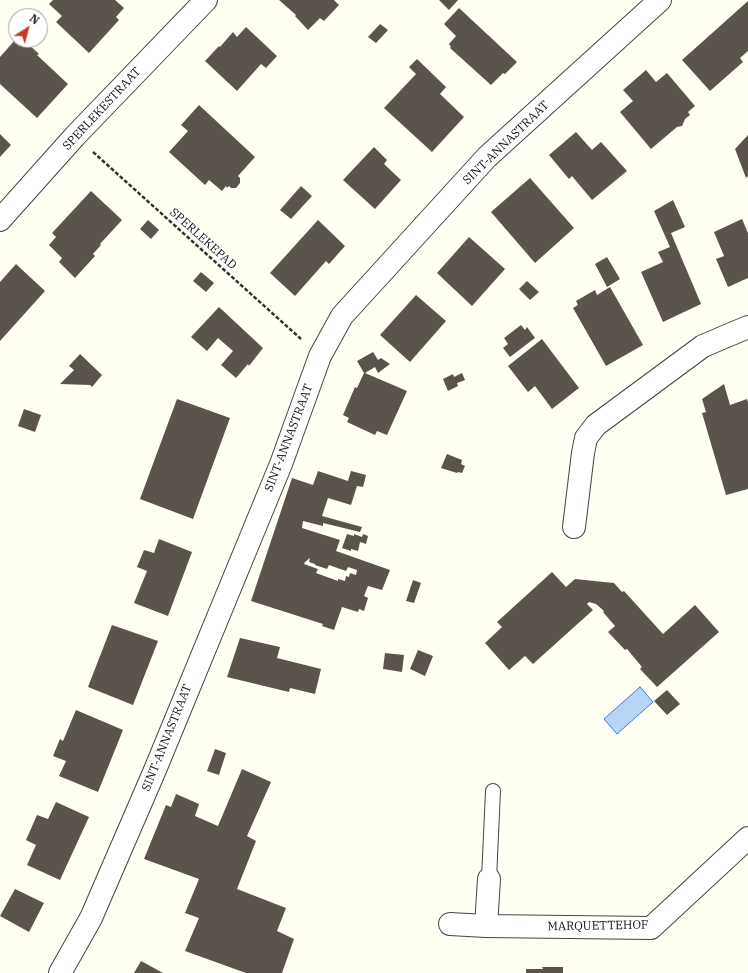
<!DOCTYPE html>
<html>
<head>
<meta charset="utf-8">
<style>
  body { margin:0 }
  #map { position:relative; width:748px; height:973px; overflow:hidden; background:#fffff4; font-family:"IBM Plex Serif",serif }
  canvas { display:block }
  .north { position:absolute; left:8px; top:8px; width:40px; height:40px; box-sizing:border-box; background:#fff; border:1px solid #a0a0a0; border-radius:50%; rotate:36deg; font-size:11px; font-weight:700; line-height:16px; text-align:center; color:#111 }
  .north::after { content:''; display:block; margin:auto; width:14px; height:18px; background:#c43a26; clip-path:polygon(50% 0,100% 100%,50% 72%,0 100%) }
</style>
</head>
<body>
<div id="map">
<canvas width="748" height="973"></canvas>
<div class="north">N</div>
</div>
<script>
const context = document.querySelector('canvas').getContext('2d');
context.lineJoin = 'round';
function paint(path, color) { context.fillStyle = color; context.fill(path, 'evenodd'); }
const poly = rows => new Path2D(rows.map(r => 'M' + r).join(''));
function strokePath(path, color, width, dash) { context.strokeStyle = color; context.lineWidth = width; context.lineCap = dash ? 'butt' : 'round'; context.setLineDash(dash || []); context.stroke(path); }
function write(font, color, halo, rows, align = 'center') {
  context.font = font + ' "IBM Plex Serif",serif'; context.lineWidth = 4; context.setLineDash([]); context.textBaseline = 'middle'; context.strokeStyle = halo; context.fillStyle = color; for (const [text, x, y, turn = 0] of rows) {
    context.save(); context.translate(x, y); context.rotate((+turn || 0) * Math.PI / 180); context.textAlign = isNaN(turn) ? turn : align; if (halo) context.strokeText(text, 0, 0); context.fillText(text, 0, 0); context.restore();
  }
}
const water = poly([
  [640,687,653,702,617,734,604,719,640,687]
]);
paint(water, '#b8d5f7');
strokePath(water, '#3e7ccf', 1);
paint(poly([
  [53,0,115,0,124,8,116,17,119,20,89,53,56,22,62,16,49,4],
  [279,0,334,0,339,5,324,21,320,18,308,30,295,16,296,15],
  [439,0,458,0,449,10],
  [748,1,748,51,740,58,743,62,710,91,682,60],
  [459,8,517,62,505,74,503,73,491,85,450,48,451,47,449,44,456,36,444,24],
  [380,24,388,30,376,43,368,37],
  [246,27,277,56,266,68,261,64,237,91,205,61,219,46,220,47,233,32,237,37],
  [15,40,24,40,39,54,37,55,68,84,37,118,0,84,0,57],
  [417,59,446,87,440,94,464,117,432,152,384,108,416,74,409,67],
  [646,70,656,82,667,73,695,106,688,112,690,115,685,119,683,124,682,126,677,127,651,149,620,112,633,101,623,90],
  [199,105,255,157,238,176,240,178,240,183,236,188,231,188,229,186,227,188,226,186,222,191,209,180,205,185,169,152,188,131,181,125],
  [576,132,592,150,601,142,627,171,592,200,572,176,569,179,549,155],
  [0,134,11,145,0,157],
  [748,135,748,176,746,178,735,149],
  [374,147,387,160,384,164,401,180,375,209,343,180],
  [530,178,574,228,535,263,491,212],
  [301,186,312,196,291,219,280,210],
  [91,191,122,220,100,244,101,245,93,254,95,256,75,278,59,262,62,258,49,245,56,237,52,233],
  [673,200,685,227,671,233,701,304,663,322,641,272,663,262,658,252,670,247,654,211],
  [742,219,748,233,748,278,728,287,716,259,724,256,714,232],
  [148,220,159,230,151,239,140,229],
  [318,220,345,246,329,264,326,261,295,296,270,273],
  [469,237,505,269,472,306,437,273],
  [607,257,620,279,607,287,595,264],
  [16,264,45,291,0,341,0,282],
  [201,272,214,283,206,292,193,281],
  [527,281,539,292,530,300,519,289],
  [610,287,643,345,606,366,573,308,578,305,576,301,595,290,597,295],
  [416,295,446,321,410,362,380,335],
  [219,307,263,348,249,366,248,364,236,378,221,365,233,351,218,338,207,351,191,337],
  [521,325,525,330,527,327,535,338,510,357,503,348,508,344,504,338],
  [542,339,579,388,552,409,535,386,528,392,508,366],
  [373,352,378,360,381,358,390,364,378,373,375,367,365,373,407,391,387,435,377,431,375,435,347,422,349,418,343,415,355,387,357,388,364,373,357,361],
  [80,354,102,375,92,387,90,385,60,384,74,370,69,366],
  [462,373,465,380,457,383,458,386,448,391,443,379,453,374,454,377],
  [724,384,730,405,747,399,748,402,748,489,726,495,702,413,706,412,702,399],
  [177,399,230,418,193,519,140,499],
  [24,409,41,415,35,432,18,426],
  [447,454,462,460,461,464,465,466,462,473,458,472,457,473,441,468],
  [318,471,348,481,351,471,366,475,363,487,357,486,351,505,328,498,322,516,362,527,360,532,323,523,323,526,303,521,302,528,340,540,336,551,390,570,382,590,368,586,364,596,368,598,364,611,359,609,358,612,342,607,334,630,322,626,323,624,251,601,292,478,313,485],
  [310,558,309,562,315,564,315,565,327,569,329,565,346,571,348,567,357,570,356,575,350,573,349,577,346,576,345,581,338,579,338,581,316,573,318,569,304,564,305,562],
  [347,534,354,536,354,534,362,537,363,534,368,536,366,544,360,542,358,551,351,549,351,551,342,548],
  [159,539,192,552,168,616,134,603,147,571,137,567,144,550,154,553],
  [552,572,566,587,575,579,614,583,622,592,624,591,663,634,695,605,719,632,657,687,640,669,642,667,627,649,625,650,608,632,615,626,603,612,604,611,596,604,589,602,587,604,593,610,533,664,525,656,509,670,485,643,502,627,497,622],
  [413,580,421,583,414,603,406,601],
  [112,625,158,641,133,705,88,687],
  [240,638,280,647,277,658,321,669,315,694,290,688,289,692,227,677],
  [418,650,433,656,425,676,410,669],
  [385,653,404,655,402,672,383,669],
  [667,690,680,704,667,715,654,701],
  [76,710,123,730,98,792,59,776,66,761,53,756,60,739,63,741],
  [215,749,226,753,219,775,207,771],
  [242,769,271,782,247,836,256,841,237,889,286,908,277,931,294,939,282,973,246,973,185,951,199,918,185,913,199,879,144,859,166,805,171,807,176,794,199,804,195,816,218,826],
  [56,802,89,817,60,880,27,865,36,845,26,840,37,815,48,819],
  [15,889,44,903,29,932,0,916],
  [141,961,163,973,134,973],
  [542,967,563,967,563,973,526,973,526,969,543,969]
]), '#5a544d');
const lane = poly([
  [489,879,493,791]
]);
const street = poly([
  [0,220,75,136,206,0],
  [574,527,583,453,586,438,596,425,703,346,748,327],
  [450,924,486,926,651,928,748,838],
  [486,926,489,879],
  [60,973,91,918,155,770,281,464,320,356,342,316,487,157,660,0]
]);
strokePath(lane, '#444', 16);
strokePath(street, '#444', 24);
strokePath(poly([
  [93,152,301,339]
]), '#333', 2.5, [4, 2]);
strokePath(lane, '#fff', 14);
strokePath(street, '#fff', 22);
write('12px', '#111', '#fff', [
  ["SPERLEKESTRAAT",102,109,-47],
  ["SINT-ANNASTRAAT",506,143,-44],
  ["SPERLEKEPAD",203,239,42],
  ["SINT-ANNASTRAAT",289,438,-69],
  ["SINT-ANNASTRAAT",167,738,-68],
  ["MARQUETTEHOF",598,926,-1]
]);
</script>
</body>
</html>
